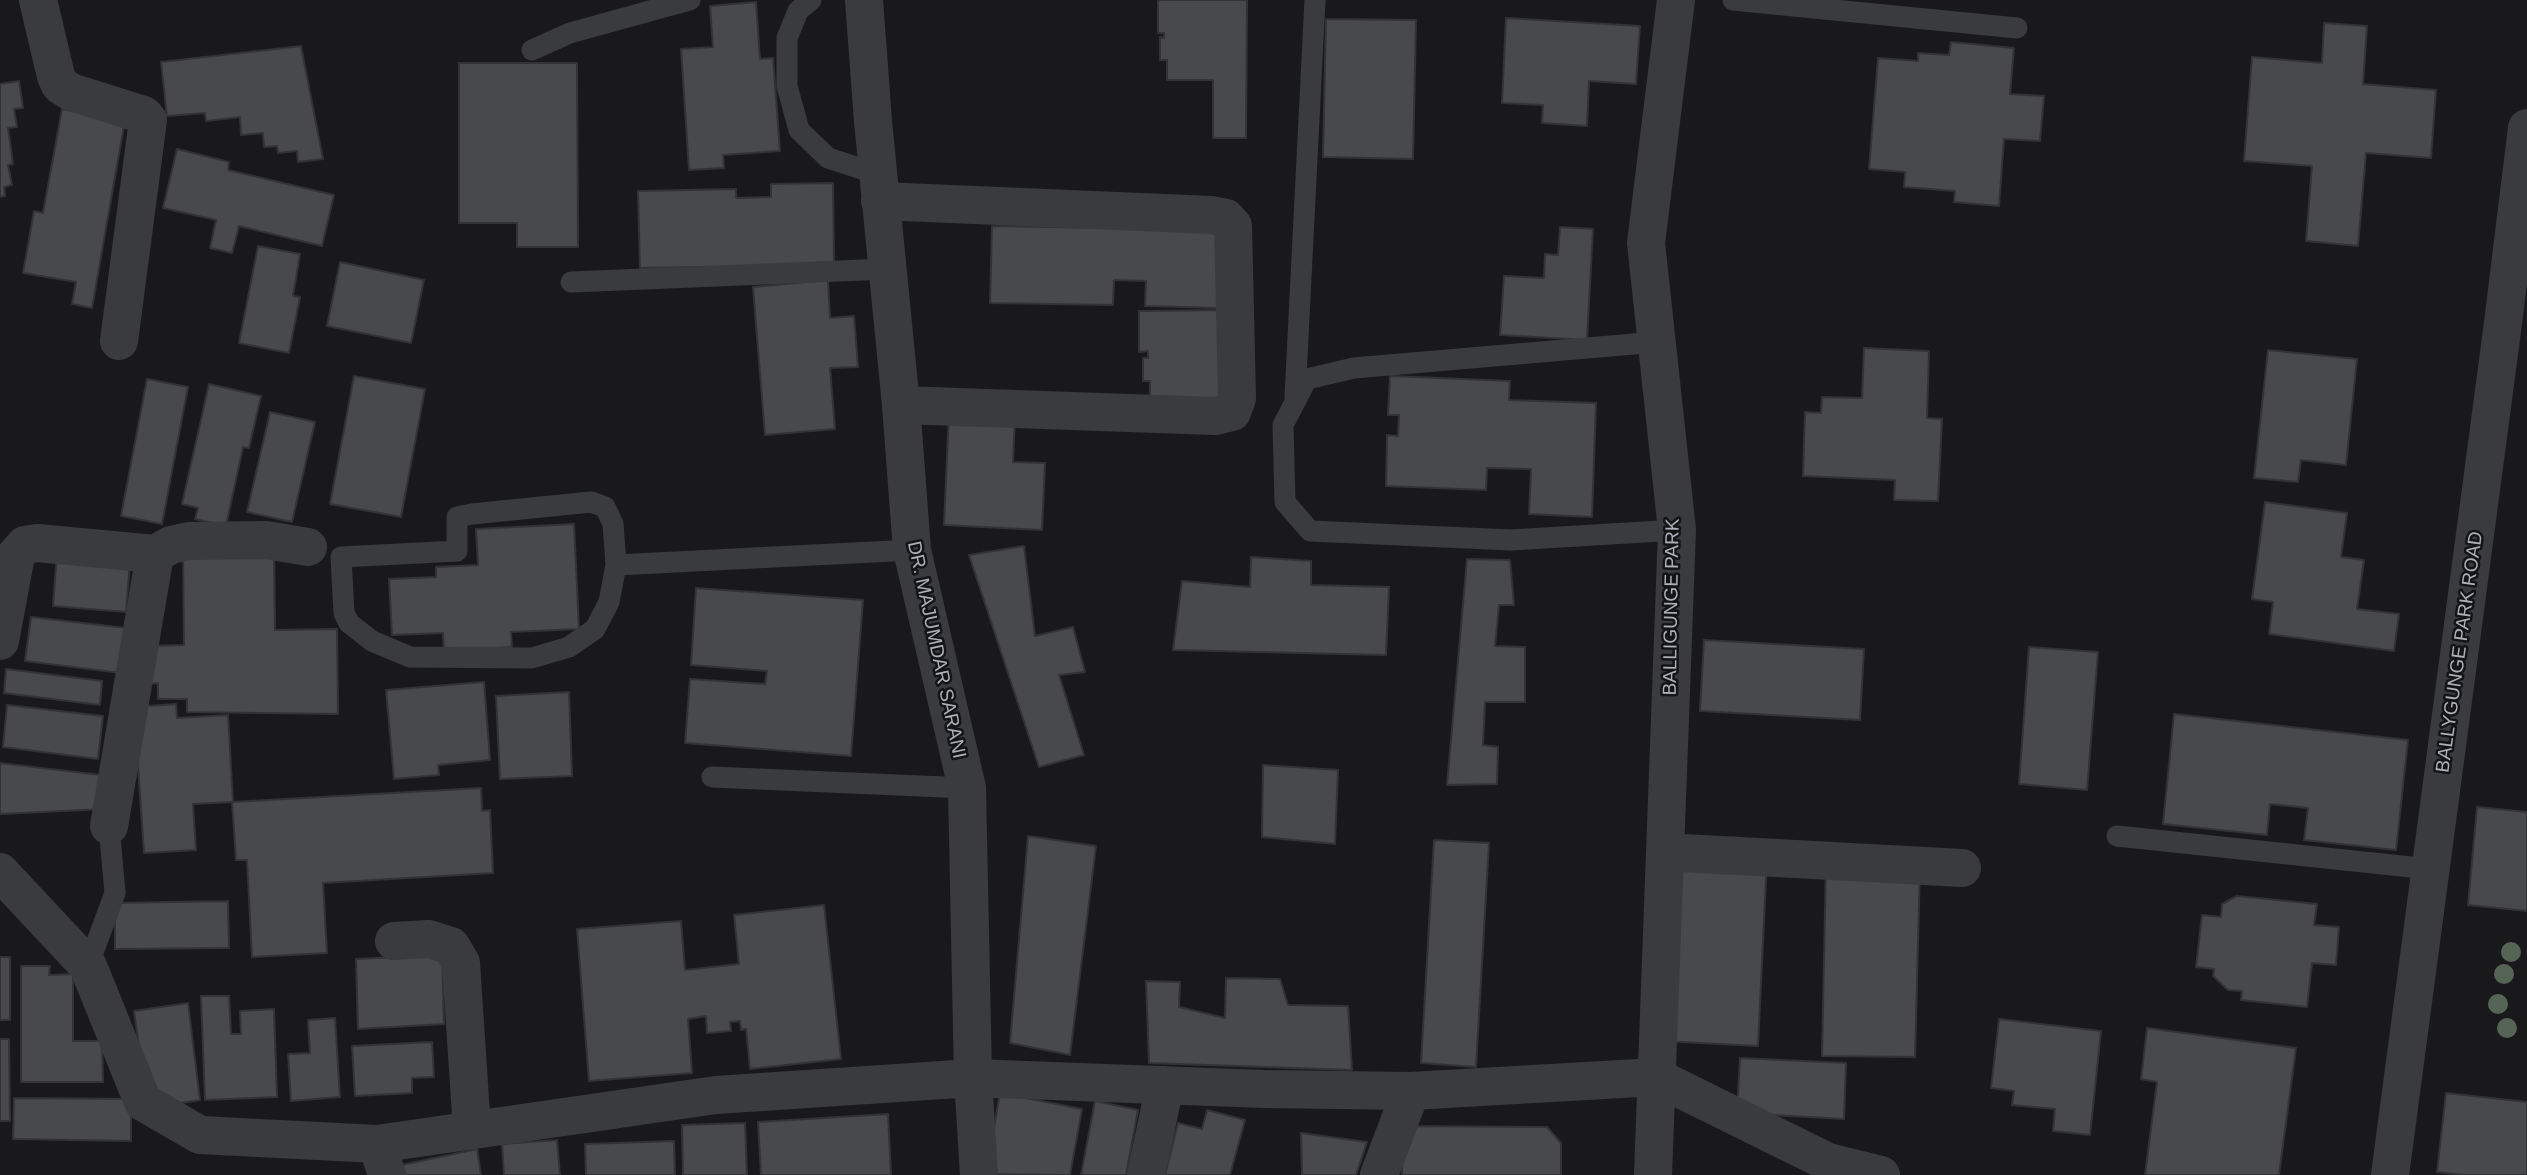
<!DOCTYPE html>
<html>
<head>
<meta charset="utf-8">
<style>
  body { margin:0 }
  canvas { display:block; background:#19191b }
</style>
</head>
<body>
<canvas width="2527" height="1175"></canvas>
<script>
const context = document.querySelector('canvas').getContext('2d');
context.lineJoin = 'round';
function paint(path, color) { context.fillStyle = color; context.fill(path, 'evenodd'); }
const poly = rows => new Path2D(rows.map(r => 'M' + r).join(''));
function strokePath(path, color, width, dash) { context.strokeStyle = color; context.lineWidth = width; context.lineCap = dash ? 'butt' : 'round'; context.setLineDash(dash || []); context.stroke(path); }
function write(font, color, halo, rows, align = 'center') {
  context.font = font + ' Arial,sans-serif'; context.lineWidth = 5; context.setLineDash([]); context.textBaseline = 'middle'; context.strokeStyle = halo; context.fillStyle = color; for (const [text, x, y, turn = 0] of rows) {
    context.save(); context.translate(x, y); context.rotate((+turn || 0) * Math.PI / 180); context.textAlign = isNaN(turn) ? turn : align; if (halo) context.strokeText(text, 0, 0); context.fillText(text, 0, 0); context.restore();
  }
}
const building = poly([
  [1158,0,1247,0,1246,138,1213,138,1213,80,1167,80,1167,60,1160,60,1160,37,1164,38,1164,33,1158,33,1158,0],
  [756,2,760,59,773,58,780,151,723,155,724,168,689,170,681,49,713,47,710,6,756,2],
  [1506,18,1640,26,1636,84,1589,81,1587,126,1542,123,1543,105,1502,103,1506,18],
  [1326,19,1416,20,1413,159,1323,157,1326,19],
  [2324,23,2367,26,2363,84,2436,90,2431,158,2366,153,2358,246,2306,241,2312,166,2244,161,2252,57,2322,63,2324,23],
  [1951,42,2014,48,2010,94,2044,96,2040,141,2004,139,1999,206,1954,202,1955,191,1904,187,1905,172,1869,169,1878,58,1918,61,1918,53,1949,55,1951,42],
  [301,46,323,159,298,162,297,151,278,153,277,146,264,147,263,133,241,135,240,117,206,121,205,113,167,116,161,62,301,46],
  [459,63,577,63,578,247,517,247,517,223,459,223,459,63],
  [19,81,23,108,14,109,17,127,8,128,13,164,8,165,12,185,4,187,5,196,0,197,0,84,19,81],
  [62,109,125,120,92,308,72,304,76,282,23,273,34,211,43,213,62,109],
  [177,149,229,162,228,170,334,195,322,246,239,226,232,253,210,248,216,220,163,208,177,149],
  [833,183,834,265,640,268,638,191,736,189,736,198,771,197,771,184,833,183],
  [992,226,1221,230,1219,308,1145,306,1146,281,1114,280,1113,305,990,303,992,226],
  [1560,227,1593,229,1587,340,1500,335,1504,276,1544,278,1545,254,1558,255,1560,227],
  [258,246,300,254,293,296,300,297,289,353,239,343,258,246],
  [340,262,424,280,411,343,327,326,340,262],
  [828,280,830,318,854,316,858,367,830,368,835,429,765,435,753,287,828,280],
  [1229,310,1226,408,1150,399,1150,381,1143,381,1143,358,1148,358,1148,351,1139,352,1139,311,1229,310],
  [1864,348,1929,351,1927,418,1942,419,1938,501,1894,500,1895,480,1803,476,1805,412,1821,413,1822,397,1862,398,1864,348],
  [2268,350,2357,359,2346,465,2301,460,2298,482,2254,478,2268,350],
  [354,376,425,389,401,517,330,504,354,376],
  [1390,376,1510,381,1509,400,1596,403,1592,517,1529,514,1531,469,1487,468,1486,490,1386,486,1387,435,1398,436,1399,415,1388,415,1390,376],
  [147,379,188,387,162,524,121,516,147,379],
  [209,384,261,396,249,448,243,447,226,526,195,519,198,508,182,504,209,384],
  [270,412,315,422,292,522,247,512,270,412],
  [949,412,1015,416,1013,462,1045,463,1042,530,944,525,949,412],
  [2265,502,2347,513,2341,557,2364,560,2357,609,2399,614,2394,651,2269,634,2273,602,2252,599,2265,502],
  [574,524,579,629,511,632,512,647,444,651,443,633,392,635,389,579,436,577,436,567,478,565,476,529,574,524],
  [1024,546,1035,636,1073,627,1085,672,1059,675,1084,755,1039,767,969,555,1024,546],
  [274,547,275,630,337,629,338,714,187,712,187,699,158,699,158,683,150,684,149,646,184,645,183,548,274,547],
  [57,554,130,560,126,612,53,606,57,554],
  [1251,557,1311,561,1311,585,1389,587,1386,655,1173,650,1182,581,1250,587,1251,557],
  [1467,559,1510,560,1514,605,1499,605,1495,646,1525,647,1525,702,1485,702,1483,745,1498,747,1497,784,1447,785,1467,559],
  [696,588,863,600,851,756,685,743,690,679,765,684,767,671,691,665,696,588],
  [31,617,126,628,121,673,25,661,31,617],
  [1704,640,1864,649,1860,720,1700,711,1704,640],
  [2029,647,2098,652,2087,790,2019,784,2029,647],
  [6,669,102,681,100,705,4,693,6,669],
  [484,682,490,760,438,765,439,775,394,779,386,690,484,682],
  [569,692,572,776,500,779,496,696,569,692],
  [176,704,177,718,228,715,233,802,193,804,196,850,144,853,134,707,176,704],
  [7,705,103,716,98,759,3,747,7,705],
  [2174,714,2408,740,2396,850,2304,840,2308,808,2270,804,2267,835,2163,824,2174,714],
  [0,763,109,776,105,809,0,814,0,763],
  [1263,765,1338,770,1335,844,1262,837,1263,765],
  [481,788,482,811,490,810,493,873,323,883,327,953,252,957,247,860,236,860,232,802,481,788],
  [2477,807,2527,812,2527,911,2468,905,2477,807],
  [1028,836,1096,846,1070,1055,1010,1043,1028,836],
  [1434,840,1489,843,1476,1067,1421,1063,1434,840],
  [1671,854,1767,858,1758,1046,1662,1041,1671,854],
  [1826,864,1920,866,1915,1057,1822,1056,1826,864],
  [2237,896,2317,904,2314,925,2339,927,2336,965,2312,963,2307,1007,2241,1000,2242,991,2228,990,2213,976,2214,969,2196,967,2202,915,2221,917,2222,904,2237,896],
  [228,901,229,948,115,949,115,903,228,901],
  [824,905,841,1059,750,1069,746,1029,741,1030,740,1021,730,1022,731,1031,707,1033,706,1016,688,1019,692,1073,589,1081,577,929,681,921,685,970,739,964,734,915,824,905],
  [442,955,444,1024,358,1029,356,959,442,955],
  [0,957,10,957,10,1020,0,1020,0,957],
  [21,966,50,966,49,975,73,974,73,1041,102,1041,103,1082,21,1082,21,966],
  [1226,978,1280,979,1288,1005,1348,1006,1352,1070,1149,1063,1146,981,1180,982,1179,1007,1225,1018,1226,978],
  [201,996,229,996,231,1034,241,1034,240,1011,274,1009,277,1097,205,1100,201,996],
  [188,1003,200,1100,156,1107,144,1084,134,1011,188,1003],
  [335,1018,340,1097,291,1101,288,1054,310,1053,308,1020,335,1018],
  [1999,1019,2101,1031,2090,1135,2053,1131,2055,1109,2012,1105,2014,1091,1991,1088,1999,1019],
  [2147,1028,2296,1048,2279,1175,2145,1175,2157,1082,2141,1079,2147,1028],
  [0,1039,9,1039,10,1121,0,1121,0,1039],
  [432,1042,434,1077,412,1078,412,1093,355,1096,352,1046,432,1042],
  [1740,1058,1846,1063,1844,1119,1737,1113,1740,1058],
  [1000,1093,1082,1109,1070,1175,986,1174,1000,1093],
  [2446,1093,2527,1102,2527,1175,2463,1175,2437,1172,2446,1093],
  [14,1098,131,1099,131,1141,13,1139,14,1098],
  [1095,1101,1138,1110,1126,1175,1081,1175,1095,1101],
  [1207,1110,1245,1120,1230,1175,1165,1175,1178,1123,1202,1129,1207,1110],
  [888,1114,891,1175,761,1175,758,1122,888,1114],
  [745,1123,747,1175,683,1175,682,1125,745,1123],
  [1403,1126,1547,1127,1561,1143,1561,1175,1402,1175,1403,1126],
  [1301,1133,1367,1142,1356,1175,1302,1175,1301,1133],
  [557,1140,560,1175,504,1175,502,1144,557,1140],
  [674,1141,675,1175,586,1175,585,1144,674,1141],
  [477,1149,481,1175,399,1175,397,1166,477,1149]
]);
paint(building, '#48494d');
strokePath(building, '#333336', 2);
strokePath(poly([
  [811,0,798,11,787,38,787,86,799,130,828,158,862,169,878,170],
  [1733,0,2017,28],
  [532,50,570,33,690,0],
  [571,282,887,269],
  [1657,342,1354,368,1307,379,1283,425,1285,502,1310,531,1511,540,1677,530],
  [1295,397,1315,0],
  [616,565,613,524,605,507,591,502,472,514,457,517,457,551,341,557,344,613,349,623,372,641,410,657,532,658,569,647,595,629,609,602,616,565,912,550],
  [712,777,967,788],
  [2117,836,2430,869],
  [88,966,115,893,109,826]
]), '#3a3b3f', 21);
strokePath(poly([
  [38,0,56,76,60,85,71,92,144,115,148,120,119,341],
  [864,0,873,121,901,405,912,550,967,788,973,1078,979,1175],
  [880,201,1211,215,1226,218,1233,226,1237,398,1232,412,1215,416,901,405],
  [0,641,16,555,25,545,37,543,155,554,171,545,189,541,266,540,308,547],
  [109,826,155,554],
  [1665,852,1962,868],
  [0,872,88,966,143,1102,200,1135,377,1144],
  [394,941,429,939,451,946,461,963,472,1130],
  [387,1175,377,1144,716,1095,973,1078,1264,1089,1411,1091,1656,1077,1828,1162,1881,1175],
  [1146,1175,1165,1085],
  [1379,1175,1411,1091],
  [1653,1175,1677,530,1646,243,1676,0],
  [2390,1175,2502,331,2527,128]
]), '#3a3b3f', 38);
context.fillStyle = '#556455';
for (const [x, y] of [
  [2511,952],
  [2504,974],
  [2498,1004],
  [2507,1028]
]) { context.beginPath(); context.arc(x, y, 10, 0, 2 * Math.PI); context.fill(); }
write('19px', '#acb1b9', '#141416', [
  ["BALLIGUNGE PARK",1672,607,-89],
  ["DR. MAJUMDAR SARANI",936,650,78],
  ["BALLYGUNGE PARK ROAD",2460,652,-82]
]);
</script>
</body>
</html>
